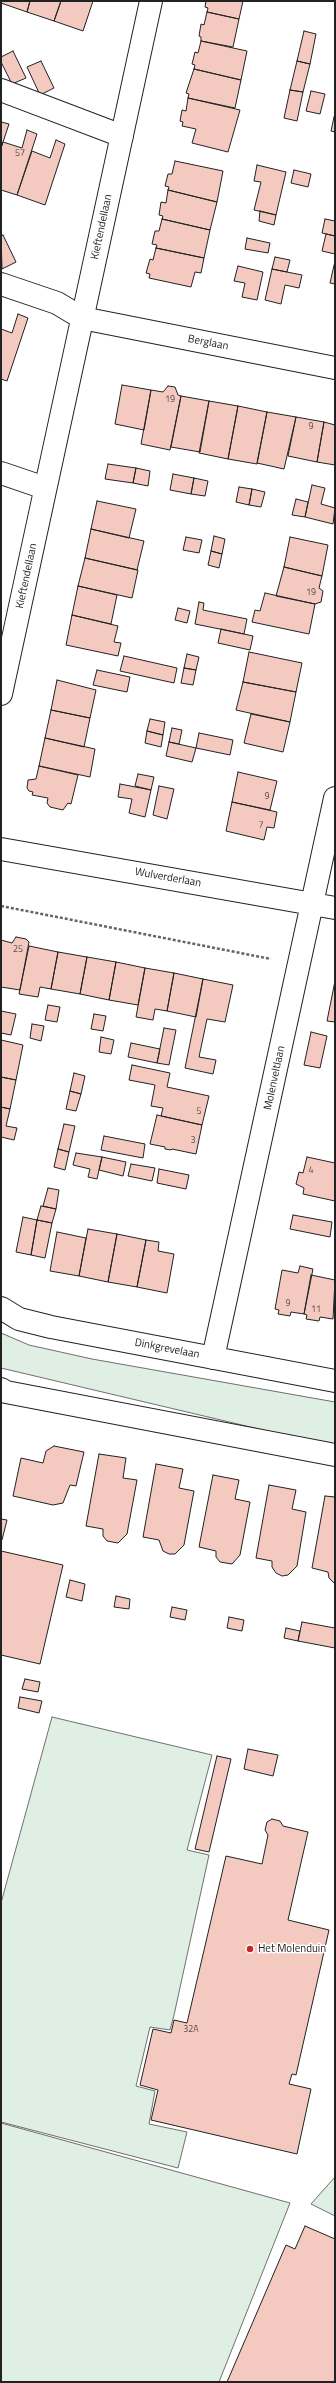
<!DOCTYPE html>
<html>
<head>
<meta charset="utf-8">
<style>
  body { margin:0 }
  #map { position:relative; width:336px; height:2383px; overflow:hidden; background:#fff; font-family:"Titillium Web",sans-serif }
  canvas { display:block }
  .frame { position:absolute; inset:0; border:2px solid #222; pointer-events:none }
</style>
</head>
<body>
<div id="map">
<canvas width="336" height="2383"></canvas>
<div class="frame"></div>
</div>
<script>
const context = document.querySelector('canvas').getContext('2d');
context.lineJoin = 'round';
function paint(path, color) { context.fillStyle = color; context.fill(path, 'evenodd'); }
const poly = rows => new Path2D(rows.map(r => 'M' + r).join(''));
function strokePath(path, color, width, dash) { context.strokeStyle = color; context.lineWidth = width; context.lineCap = dash ? 'butt' : 'round'; context.setLineDash(dash || []); context.stroke(path); }
function write(font, color, halo, rows, align = 'center') {
  context.font = font + ' "Titillium Web",sans-serif'; context.lineWidth = 3; context.setLineDash([]); context.textBaseline = 'middle'; context.strokeStyle = halo; context.fillStyle = color; for (const [text, x, y, turn = 0] of rows) {
    context.save(); context.translate(x, y); context.rotate((+turn || 0) * Math.PI / 180); context.textAlign = isNaN(turn) ? turn : align; if (halo) context.strokeText(text, 0, 0); context.fillText(text, 0, 0); context.restore();
  }
}
const green = poly([
  [1,1333,29,1345,92,1359,335,1402,335,1447,1,1368,1,1333],
  [52,1717,212,1755,187,1850,209,1855,174,2015,170,2030,150,2027,136,2086,155,2091,149,2124,187,2132,178,2168,1,2122,1,1903,52,1717],
  [1,2123,290,2203,219,2382,1,2382,1,2123],
  [335,2177,335,2216,311,2204,335,2177]
]);
paint(green, '#e0efe3');
strokePath(green, '#6f6f6f', 1);
const building = poly([
  [1,1,30,1,27,12,1,3,1,1],
  [30,1,61,1,54,21,27,12,30,1],
  [61,1,93,1,83,31,54,21,61,1],
  [206,1,243,1,239,19,207,12,208,8,205,7,206,1],
  [207,12,239,19,233,47,201,41,201,37,199,36,201,24,204,25,207,12],
  [304,31,316,34,310,64,297,61,304,31],
  [201,41,247,51,241,80,194,69,195,65,192,64,195,52,198,53,201,41],
  [13,51,26,78,12,84,1,62,1,57,13,51],
  [41,61,54,88,40,95,27,67,41,61],
  [297,61,310,64,303,92,290,90,297,61],
  [194,69,241,80,235,108,188,98,189,94,186,93,194,69],
  [290,90,303,92,297,121,284,118,290,90],
  [311,91,325,94,320,114,306,111,311,91],
  [188,98,240,110,228,152,192,143,196,129,182,126,183,122,180,121,182,110,186,111,188,98],
  [334,117,335,117,335,132,331,131,334,117],
  [1,122,9,124,1,148,1,122],
  [27,130,37,134,17,195,1,190,1,148,3,142,22,148,27,130],
  [56,140,65,144,45,205,17,195,32,151,50,158,56,140],
  [175,161,223,171,217,202,168,190,169,187,165,186,168,174,172,174,175,161],
  [257,165,286,172,276,215,254,210,261,182,254,181,257,165],
  [294,170,311,174,308,187,291,183,294,170],
  [168,190,217,202,210,230,162,219,163,216,159,215,161,202,166,203,168,190],
  [260,211,276,215,274,225,259,221,260,211],
  [162,219,210,230,204,258,156,248,157,245,152,244,155,231,159,231,162,219],
  [325,219,335,221,335,236,322,233,325,219],
  [326,234,335,236,335,254,322,251,326,234],
  [3,235,16,262,2,269,1,236,3,235],
  [247,238,270,243,268,253,245,249,247,238],
  [156,248,204,258,201,273,195,272,191,287,149,278,150,274,146,273,150,259,153,260,156,248],
  [275,257,290,260,287,272,272,269,275,257],
  [335,261,335,284,330,283,335,261],
  [238,266,263,272,257,300,242,297,245,283,234,281,238,266],
  [272,269,302,275,299,288,285,285,281,304,265,300,272,269],
  [18,314,28,318,7,381,1,379,1,329,12,333,18,314],
  [122,385,151,390,144,430,115,424,122,385],
  [168,386,175,387,178,395,181,396,170,450,141,444,151,390,163,392,168,386],
  [181,396,209,401,200,452,171,447,181,396],
  [209,401,238,406,228,459,199,453,209,401],
  [238,406,267,412,257,464,228,459,238,406],
  [267,412,296,417,284,469,257,463,267,412],
  [296,417,324,422,317,462,288,456,296,417],
  [324,422,335,425,335,465,317,462,324,422],
  [108,464,136,468,133,483,105,479,108,464],
  [136,468,150,471,148,486,133,483,136,468],
  [173,474,194,478,191,494,170,490,173,474],
  [194,478,208,481,205,496,191,494,194,478],
  [312,485,325,488,321,504,335,508,333,524,305,517,312,485],
  [239,487,252,489,249,505,236,502,239,487],
  [252,489,265,492,261,507,249,505,252,489],
  [296,499,308,502,305,517,292,515,296,499],
  [97,501,136,509,129,538,91,529,97,501],
  [91,529,144,541,137,570,85,558,91,529],
  [214,536,225,539,222,554,211,551,214,536],
  [186,537,202,540,199,553,183,550,186,537],
  [290,537,328,545,322,576,284,567,290,537],
  [211,551,222,554,219,568,208,565,211,551],
  [85,558,138,570,132,598,78,586,85,558],
  [284,567,322,576,319,588,323,591,321,602,315,604,276,596,284,567],
  [78,586,117,595,111,624,72,615,78,586],
  [265,593,315,604,309,634,252,622,255,610,260,611,265,593],
  [199,602,204,603,203,610,247,619,244,634,195,624,199,602],
  [178,608,190,611,187,623,175,620,178,608],
  [72,615,118,626,114,642,121,643,118,656,66,645,72,615],
  [221,629,253,636,250,650,218,643,221,629],
  [249,652,302,663,296,692,243,682,249,652],
  [187,654,199,657,196,670,184,668,187,654],
  [124,656,177,668,174,683,120,671,124,656],
  [184,668,196,670,193,685,181,683,184,668],
  [97,670,130,677,127,692,93,685,97,670],
  [57,680,96,690,90,718,51,710,57,680],
  [243,682,296,692,290,722,236,710,243,682],
  [51,710,90,718,84,747,45,738,51,710],
  [251,714,290,722,283,752,244,743,251,714],
  [150,719,165,722,163,735,147,731,150,719],
  [172,728,182,730,179,744,169,742,172,728],
  [147,731,163,735,161,747,145,743,147,731],
  [199,733,233,740,230,755,196,748,199,733],
  [45,738,95,749,90,777,39,766,45,738],
  [169,742,196,748,192,762,166,756,169,742],
  [39,766,78,775,71,804,68,803,63,810,50,807,47,803,48,798,32,795,33,792,29,791,27,788,28,780,36,779,39,766],
  [238,772,277,781,270,810,232,802,238,772],
  [138,774,154,777,151,790,135,786,138,774],
  [120,784,151,790,145,817,129,813,132,799,118,797,120,784],
  [159,786,174,789,167,819,153,815,159,786],
  [232,802,277,812,274,828,267,827,264,840,226,831,232,802],
  [16,937,26,939,29,942,20,990,1,987,1,940,12,943,16,937],
  [29,946,58,952,51,989,40,987,38,997,19,994,29,946],
  [58,952,87,957,80,994,51,989,58,952],
  [87,957,116,962,109,1000,80,994,87,957],
  [116,962,145,968,138,1005,109,1000,116,962],
  [145,968,174,973,167,1011,155,1009,153,1020,136,1017,145,968],
  [174,973,203,979,196,1017,167,1011,174,973],
  [203,979,233,985,225,1022,207,1019,199,1057,216,1060,213,1074,185,1068,203,979],
  [335,981,335,1022,327,1021,335,981],
  [48,1005,60,1007,57,1022,45,1020,48,1005],
  [1,1011,16,1014,11,1035,1,1033,1,1011],
  [94,1014,106,1016,103,1031,91,1029,94,1014],
  [32,1024,44,1026,41,1041,30,1038,32,1024],
  [164,1028,176,1030,169,1065,157,1063,164,1028],
  [311,1032,327,1036,320,1068,304,1065,311,1032],
  [101,1037,114,1040,111,1054,99,1052,101,1037],
  [1,1040,23,1045,16,1080,1,1077,1,1040],
  [131,1043,160,1049,157,1063,128,1057,131,1043],
  [132,1065,170,1073,167,1087,209,1096,202,1125,161,1116,163,1108,151,1106,155,1085,129,1080,132,1065],
  [74,1073,85,1076,81,1094,70,1091,74,1073],
  [1,1077,16,1080,10,1109,1,1107,1,1077],
  [70,1091,81,1094,76,1111,66,1109,70,1091],
  [1,1107,10,1109,6,1126,17,1128,14,1140,1,1137,1,1107],
  [157,1115,202,1125,196,1154,172,1149,171,1150,165,1149,165,1147,150,1144,157,1115],
  [64,1124,75,1126,69,1152,58,1149,64,1124],
  [104,1136,145,1144,143,1158,101,1150,104,1136],
  [58,1149,69,1152,65,1170,54,1167,58,1149],
  [76,1153,102,1157,97,1179,88,1177,90,1169,73,1165,76,1153],
  [102,1157,126,1162,123,1176,99,1170,102,1157],
  [307,1157,335,1163,335,1201,303,1194,304,1188,296,1184,299,1172,303,1173,307,1157],
  [131,1164,155,1168,152,1181,128,1176,131,1164],
  [159,1169,189,1175,186,1189,157,1183,159,1169],
  [48,1188,59,1190,56,1209,43,1206,48,1188],
  [41,1206,56,1209,52,1223,37,1220,41,1206],
  [293,1215,332,1222,330,1237,290,1229,293,1215],
  [23,1217,37,1220,31,1255,16,1252,23,1217],
  [37,1220,52,1223,45,1258,31,1255,37,1220],
  [88,1229,117,1234,108,1282,79,1276,88,1229],
  [57,1232,86,1238,79,1276,50,1271,57,1232],
  [117,1234,146,1240,137,1287,108,1282,117,1234],
  [146,1240,159,1242,158,1251,174,1254,167,1293,137,1287,146,1240],
  [300,1266,313,1269,304,1314,291,1312,290,1316,278,1314,279,1310,275,1309,282,1270,298,1273,300,1266],
  [311,1275,335,1280,333,1319,320,1317,319,1321,306,1319,307,1315,304,1314,311,1275],
  [54,1446,84,1452,76,1486,70,1485,63,1503,53,1505,13,1496,21,1458,43,1463,46,1451,54,1446],
  [99,1454,126,1458,123,1478,137,1480,127,1534,118,1543,107,1541,103,1536,103,1529,86,1526,99,1454],
  [156,1464,183,1469,179,1488,194,1491,184,1545,175,1554,169,1554,163,1551,159,1540,143,1537,156,1464],
  [213,1475,239,1480,235,1499,250,1502,240,1555,232,1564,220,1562,216,1557,216,1551,199,1547,213,1475],
  [269,1485,296,1490,292,1509,306,1512,297,1566,288,1575,282,1576,276,1573,272,1567,272,1561,256,1558,269,1485],
  [325,1496,335,1497,335,1584,329,1578,328,1572,312,1568,325,1496],
  [1,1519,7,1520,2,1540,1,1540,1,1519],
  [1,1551,63,1565,40,1664,1,1655,1,1551],
  [70,1580,85,1584,82,1601,66,1597,70,1580],
  [116,1596,130,1599,129,1609,114,1607,116,1596],
  [172,1607,187,1610,185,1620,170,1617,172,1607],
  [229,1617,244,1620,242,1631,227,1628,229,1617],
  [302,1622,335,1628,335,1648,298,1641,302,1622],
  [286,1628,300,1631,298,1641,284,1638,286,1628],
  [25,1679,40,1682,38,1692,22,1689,25,1679],
  [20,1697,42,1701,39,1713,18,1708,20,1697],
  [248,1749,278,1755,273,1776,244,1769,248,1749],
  [217,1756,231,1759,209,1852,195,1849,217,1756],
  [272,1819,280,1821,283,1826,308,1832,288,1920,329,1930,296,2075,292,2074,289,2084,311,2089,297,2154,151,2120,158,2090,140,2085,153,2029,171,2033,174,2020,187,2023,226,1856,262,1864,268,1835,265,1830,267,1822,272,1819],
  [305,2226,335,2239,335,2382,227,2382,286,2245,295,2249,305,2226]
]);
paint(building, '#f3c9c0');
strokePath(building, '#222', 1);
const street = poly([
  [1,90,122,136],
  [1,284,57,303,82,318,335,368],
  [1,473,45,488],
  [1,694,151,1],
  [1,849,335,908],
  [1,1308,19,1319,51,1327,335,1381],
  [213,1358,335,798],
  [1,1389,6,1392,335,1455]
]);
strokePath(street, '#222', 24);
strokePath(poly([
  [1,906,271,959]
]), '#646464', 2.5, [3, 2]);
strokePath(street, '#fff', 22);
for (const [x, y, r, color] of [
  [250,1949,4,"#c62828"]
]) { const dot = new Path2D(); dot.arc(x, y, r, 0, 2 * Math.PI); context.fillStyle = color; context.fill(dot); strokePath(dot, '#fff', 1.5); }
write('9px', '#564c4a', null, [
  ["57",20,154],
  ["19",170,400],
  ["9",311,427],
  ["19",311,593],
  ["9",267,797],
  ["7",261,826],
  ["25",18,950],
  ["5",199,1112],
  ["3",193,1141],
  ["4",311,1171],
  ["9",288,1304],
  ["11",316,1310],
  ["32A",191,2030]
]);
write('11px', '#222', '#fff', [
  ["Kieftendellaan",102,227,-78],
  ["Berglaan",208,343,11],
  ["Kieftendellaan",27,576,-78],
  ["Wulverderlaan",168,878,10],
  ["Molenveltlaan",275,1078,-78],
  ["Dinkgrevelaan",167,1349,11]
]);
write('11px', '#222', '#fff', [
  ["Het Molenduin",258,1949]
], 'left');
</script>
</body>
</html>
